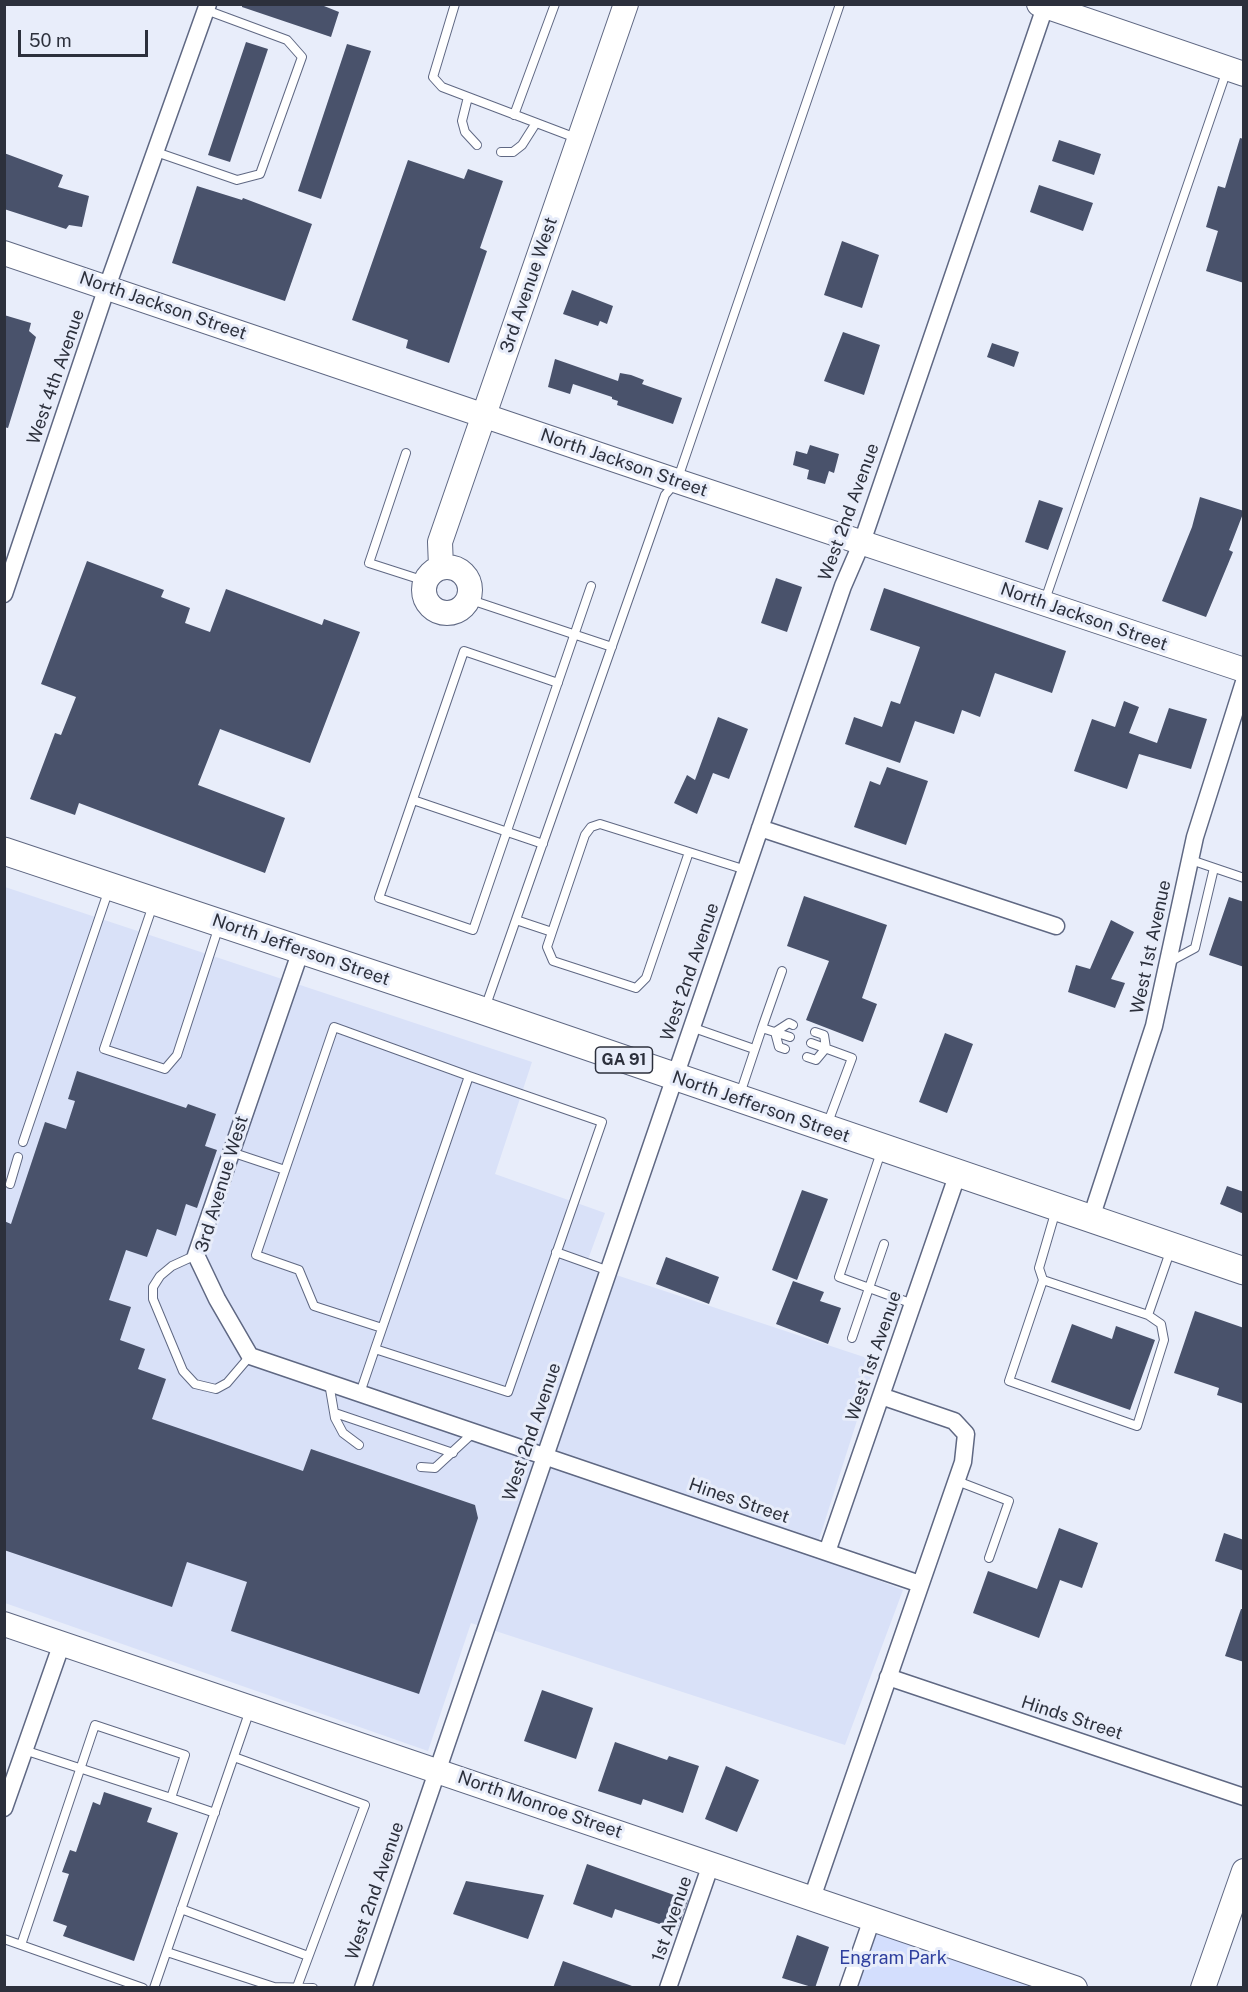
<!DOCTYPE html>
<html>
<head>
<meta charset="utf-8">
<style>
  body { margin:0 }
  #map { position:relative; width:1248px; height:1992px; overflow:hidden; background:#e8edfa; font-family:"Public Sans",sans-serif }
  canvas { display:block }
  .frame { position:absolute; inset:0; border:6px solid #2c303c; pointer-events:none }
  .scale { position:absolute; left:18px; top:30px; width:130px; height:27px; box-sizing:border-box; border:3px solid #2c303c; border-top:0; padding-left:8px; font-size:18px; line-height:21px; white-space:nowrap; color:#2c303c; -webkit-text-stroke:4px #e8edfa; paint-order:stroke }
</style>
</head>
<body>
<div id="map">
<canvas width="1248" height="1992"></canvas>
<div class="frame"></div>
<div class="scale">50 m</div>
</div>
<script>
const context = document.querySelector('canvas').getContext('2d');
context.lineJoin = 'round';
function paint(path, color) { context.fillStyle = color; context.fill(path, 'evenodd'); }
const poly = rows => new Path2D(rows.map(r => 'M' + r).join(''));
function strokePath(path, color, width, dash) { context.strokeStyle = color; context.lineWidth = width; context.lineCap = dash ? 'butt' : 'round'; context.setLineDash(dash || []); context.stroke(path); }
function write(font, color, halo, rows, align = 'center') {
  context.font = font + ' "Public Sans",sans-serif'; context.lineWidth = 6; context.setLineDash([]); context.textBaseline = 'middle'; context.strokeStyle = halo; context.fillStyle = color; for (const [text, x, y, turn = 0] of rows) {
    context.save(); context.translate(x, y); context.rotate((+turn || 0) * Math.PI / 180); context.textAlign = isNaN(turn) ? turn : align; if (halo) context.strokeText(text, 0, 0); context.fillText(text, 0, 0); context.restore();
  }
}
paint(poly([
  [5,887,532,1062,495,1174,605,1213,586,1265,876,1361,814,1555,903,1590,845,1745,471,1623,428,1751,5,1603]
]), '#d9e1f8');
paint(poly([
  [874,1920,1073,1988,850,1988]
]), '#d3defd');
paint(poly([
  [242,4,319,4,339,12,331,37,242,7],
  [246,42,268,49,230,162,208,155],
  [347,44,371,51,321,199,298,191],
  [1240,138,1244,139,1244,283,1206,271,1218,231,1206,227,1218,186,1225,188],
  [1059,140,1101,154,1094,175,1052,161],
  [4,153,63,175,58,187,89,196,82,227,69,225,66,229,4,209],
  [408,160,464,179,468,169,503,181,480,248,487,251,449,363,406,348,408,340,352,320],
  [1039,185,1093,203,1083,231,1030,212],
  [197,186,242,200,243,198,312,224,285,301,172,263],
  [842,241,879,255,862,308,824,295],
  [572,290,613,306,607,324,600,321,598,326,563,314],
  [4,315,31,323,29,331,36,337,8,428,4,427],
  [843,332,880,345,864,395,824,381],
  [992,343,1019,352,1014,367,987,357],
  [555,359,618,381,620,373,631,375,644,380,642,384,682,398,673,424,617,405,618,401,612,399,612,397,573,384,570,394,548,387],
  [810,445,839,454,834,473,829,471,825,484,807,479,809,470,793,465,796,451,807,454],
  [1200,497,1244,511,1229,550,1233,552,1206,617,1162,601,1192,527],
  [1039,500,1063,508,1048,550,1025,542],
  [87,561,164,590,161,597,190,608,185,623,210,632,226,589,322,625,324,619,360,632,310,763,220,729,198,785,285,818,265,873,79,803,75,815,30,799,55,733,61,735,76,697,41,684],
  [776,578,802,587,787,632,761,623],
  [884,588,1066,651,1052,693,995,673,980,717,962,710,954,734,915,721,900,763,845,744,854,717,882,727,891,701,900,704,920,647,870,630],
  [1124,701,1139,707,1129,733,1157,743,1169,708,1207,719,1191,769,1139,754,1127,789,1074,771,1092,719,1115,727],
  [718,717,748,729,729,779,713,773,697,814,674,803,687,775,695,780],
  [887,767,928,781,906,845,854,827,870,781,880,785],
  [804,896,887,925,862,998,877,1004,863,1042,806,1020,829,961,787,946],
  [1229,897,1244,902,1244,967,1209,955],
  [1111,920,1134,932,1111,979,1125,983,1115,1008,1068,992,1076,965,1090,969],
  [945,1033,973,1044,947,1113,919,1102],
  [77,1071,186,1108,188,1104,216,1114,205,1146,217,1150,197,1208,186,1204,176,1236,157,1229,147,1257,126,1250,109,1300,131,1307,120,1340,145,1349,138,1369,166,1379,152,1419,303,1471,311,1449,475,1505,478,1518,419,1694,231,1631,247,1582,187,1562,172,1607,4,1550,4,1221,11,1224,45,1122,66,1129,75,1101,68,1099],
  [1227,1186,1244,1192,1244,1214,1220,1204],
  [802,1190,828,1199,797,1280,772,1270],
  [666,1257,719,1277,709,1304,656,1284],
  [793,1281,824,1292,820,1301,841,1308,828,1344,776,1324],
  [1195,1311,1244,1328,1244,1404,1217,1395,1219,1388,1174,1373],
  [1072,1324,1112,1339,1116,1326,1155,1340,1130,1410,1051,1382],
  [1059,1528,1098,1543,1082,1588,1060,1580,1039,1638,973,1613,988,1571,1037,1589],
  [1224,1533,1244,1540,1244,1571,1215,1561],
  [1241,1609,1244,1609,1244,1662,1225,1656],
  [542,1690,593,1708,576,1759,524,1741],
  [615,1742,667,1760,669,1756,699,1766,683,1813,643,1799,641,1805,598,1791],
  [726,1766,759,1780,737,1832,705,1819],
  [104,1792,152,1808,147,1822,178,1833,134,1961,63,1936,67,1926,53,1921,69,1874,62,1872,70,1850,76,1852,93,1802,100,1805],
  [587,1864,688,1900,677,1930,615,1909,612,1918,573,1904],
  [466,1881,544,1895,528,1939,453,1914],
  [797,1935,829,1947,815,1988,782,1978],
  [563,1961,632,1986,631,1988,553,1988]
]), '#49526b');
const lane = poly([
  [455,4,433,77,442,87,576,138],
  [468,97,462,121,465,132,477,145],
  [514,115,555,4],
  [156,152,237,180,260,174,302,57,287,40,206,10],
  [501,152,513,152,522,145,536,123],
  [406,453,369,563,425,581],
  [468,599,612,647],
  [1045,600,1227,70],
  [558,683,464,651,379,898,473,930,591,586],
  [413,800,543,844],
  [689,852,746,870],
  [1191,860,1244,878],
  [153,905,104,1049,165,1069,177,1055,219,926],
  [516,920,552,932,585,835,591,827,600,824,689,852,646,978,636,988,553,961,547,947,552,932],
  [1169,962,1195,948,1214,868],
  [485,1008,665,495,677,481,840,4],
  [691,1027,754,1049],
  [762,1028,782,971],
  [811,1043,852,1058,827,1125],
  [785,1049,779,1047,775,1032,789,1023,793,1025],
  [807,1057,816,1060,826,1048,824,1035,815,1032],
  [740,1094,762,1028,790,1037],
  [23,1142,109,889],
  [882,1149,839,1277,913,1304],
  [231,1152,285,1170],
  [10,1184,18,1157],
  [1056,1210,1039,1268,1043,1280,1148,1315,1171,1249],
  [556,1252,609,1271],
  [196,1255,172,1266,160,1276,153,1287,153,1299,183,1371,195,1384,216,1389,227,1383,250,1356],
  [1043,1280,1009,1381,1137,1426,1164,1340,1161,1324,1148,1315],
  [382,1328,314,1306,299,1270,256,1255,334,1027,469,1076],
  [852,1338,884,1244],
  [329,1383,335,1418,343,1433,359,1445],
  [360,1393,375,1349,469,1076,602,1122,508,1392,375,1349],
  [335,1413,453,1453],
  [421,1467,435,1468,474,1432],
  [957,1481,1009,1501,989,1558],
  [24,1750,171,1798],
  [234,1757,365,1805,297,1987],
  [181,1909,308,1956],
  [4,1939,143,1988],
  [21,1945,95,1725,185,1755,171,1798,215,1813],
  [167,1952,274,1987,313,1988],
  [154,1988,250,1710]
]);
const street = poly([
  [4,594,107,287,208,4],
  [760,828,1056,926],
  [301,950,196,1255,217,1299,250,1356,920,1584],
  [1091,1218,1154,1026,1195,837,1244,682],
  [827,1552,958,1173],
  [888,1677,1244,1797],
  [4,1808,62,1643],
  [812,1898,963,1462,966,1434,954,1421,881,1396],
  [363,1988,843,586,862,542,1046,4],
  [668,1988,711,1864],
  [848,1988,872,1919]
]);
const secondary = poly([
  [1039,4,1244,74],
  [4,253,677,481,1244,670],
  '424 590a23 23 0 1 1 46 0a23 23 0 1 1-46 0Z',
  [441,567,440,542,626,4],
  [4,1624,1075,1988],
  [1203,1988,1244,1871]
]);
const primary = poly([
  [4,851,475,1008,1244,1271]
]);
strokePath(lane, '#5f6883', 10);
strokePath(street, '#5f6883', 19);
strokePath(secondary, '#5f6883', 26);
strokePath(primary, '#5f6883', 29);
strokePath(lane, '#fff', 8);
strokePath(street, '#fff', 16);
strokePath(secondary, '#fff', 24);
strokePath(primary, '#fff', 27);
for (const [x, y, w] of [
  [624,1060,57]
]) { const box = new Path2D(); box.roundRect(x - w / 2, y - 13, w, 26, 4.5); context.fillStyle = '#e8edfa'; context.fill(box); strokePath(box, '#2c303c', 1.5); }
write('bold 16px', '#2c303c', null, [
  ["GA 91",624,1060]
]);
write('18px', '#2c303c', '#e8edfa', [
  ["3rd Avenue West",529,285,-71],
  ["North Jackson Street",163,306,19],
  ["West 4th Avenue",56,377,-71],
  ["North Jackson Street",624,463,19],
  ["West 2nd Avenue",849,512,-70],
  ["North Jackson Street",1084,617,19],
  ["West 1st Avenue",1151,947,-78],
  ["North Jefferson Street",301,950,19],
  ["West 2nd Avenue",690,972,-71],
  ["North Jefferson Street",761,1107,19],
  ["3rd Avenue West",222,1184,-73],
  ["West 1st Avenue",874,1356,-71],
  ["West 2nd Avenue",532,1432,-71],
  ["Hines Street",739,1501,19],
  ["Hinds Street",1072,1718,18],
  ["North Monroe Street",540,1805,19],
  ["West 2nd Avenue",375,1891,-71],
  ["1st Avenue",672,1919,-71]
]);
write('18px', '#2e3f9e', '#e8edfa', [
  ["Engram Park",893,1958]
]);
</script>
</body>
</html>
